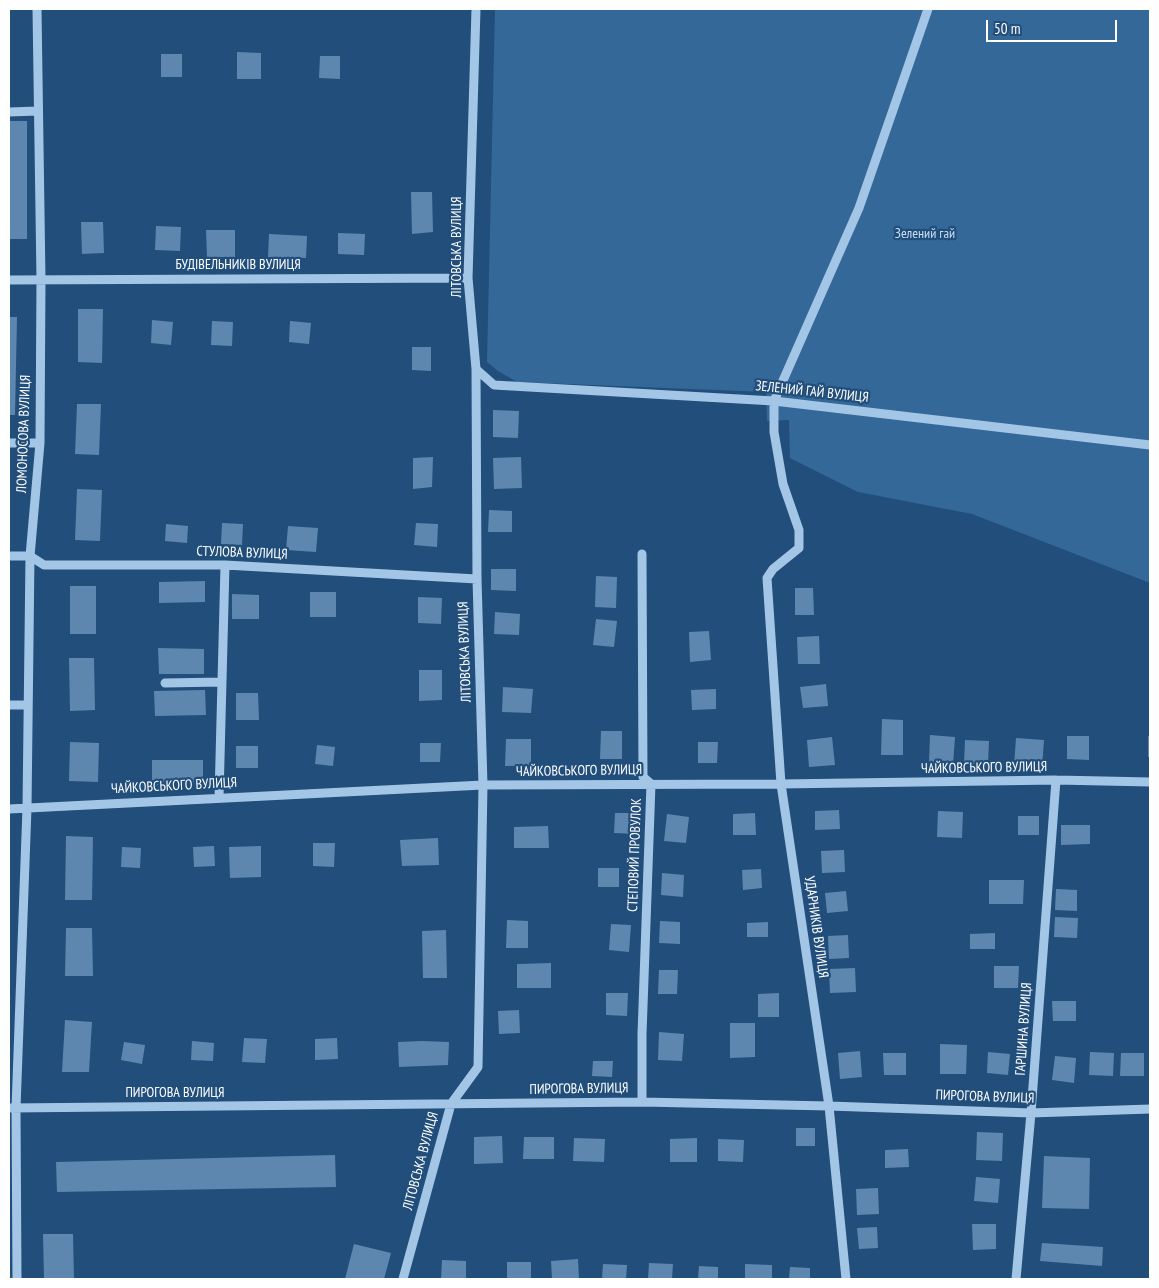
<!DOCTYPE html>
<html>
<head>
<meta charset="utf-8">
<style>
  body { margin:0 }
  #map { position:relative; width:1159px; height:1288px; overflow:hidden; background:#214e7b; font-family:"PT Sans Narrow",sans-serif }
  canvas { display:block }
  .frame { position:absolute; inset:0; border:10px solid #fff; pointer-events:none }
  .scale { position:absolute; left:986px; top:20px; width:131px; height:22px; box-sizing:border-box; border:2px solid #fff; border-top:0; padding-left:6px; font-size:15px; line-height:18px; white-space:nowrap; color:#fff; -webkit-text-stroke:4px #214e7b; paint-order:stroke }
</style>
</head>
<body>
<div id="map">
<canvas width="1159" height="1288"></canvas>
<div class="frame"></div>
<div class="scale">50 m</div>
</div>
<script>
const context = document.querySelector('canvas').getContext('2d');
context.lineJoin = 'round';
function paint(path, color) { context.fillStyle = color; context.fill(path, 'evenodd'); }
const poly = rows => new Path2D(rows.map(r => 'M' + r).join(''));
function strokePath(path, color, width, dash) { context.strokeStyle = color; context.lineWidth = width; context.lineCap = dash ? 'butt' : 'round'; context.setLineDash(dash || []); context.stroke(path); }
function write(font, color, halo, rows, align = 'center') {
  context.font = font + ' "PT Sans Narrow",sans-serif'; context.lineWidth = 4.5; context.setLineDash([]); context.textBaseline = 'middle'; context.strokeStyle = halo; context.fillStyle = color; for (const [text, x, y, turn = 0] of rows) {
    context.save(); context.translate(x, y); context.rotate((+turn || 0) * Math.PI / 180); context.textAlign = isNaN(turn) ? turn : align; if (halo) context.strokeText(text, 0, 0); context.fillText(text, 0, 0); context.restore();
  }
}
paint(poly([
  [495,9,1150,9,1150,583,972,514,858,492,790,458,789,420,767,421,766,392,517,382,498,371,487,362]
]), '#346899');
paint(poly([
  [237,52,261,53,261,79,237,79],
  [161,54,182,54,182,77,161,77],
  [320,56,340,56,340,79,319,78],
  [9,121,27,121,27,239,9,239],
  [411,192,432,192,433,232,412,234],
  [81,222,103,222,104,253,82,254],
  [156,226,181,227,180,251,155,250],
  [206,230,235,230,235,257,207,257],
  [338,233,365,234,364,255,338,254],
  [269,234,307,236,306,258,268,257],
  [78,309,103,309,102,363,78,362],
  [9,317,17,317,15,415,9,415],
  [152,320,173,322,171,345,151,343],
  [212,321,233,322,232,346,211,345],
  [290,321,311,323,309,344,289,342],
  [412,347,431,347,431,371,412,370],
  [77,404,101,404,99,455,75,454],
  [493,410,519,411,518,438,493,437],
  [433,457,432,487,413,489,413,458],
  [521,457,522,488,494,489,493,458],
  [77,489,102,490,100,541,75,540],
  [489,510,512,511,512,532,488,532],
  [222,523,243,524,242,545,221,544],
  [416,523,438,524,437,547,414,545],
  [166,524,188,526,187,543,165,541],
  [288,526,318,528,316,552,286,550],
  [491,569,516,569,516,591,491,590],
  [596,576,617,577,616,608,595,607],
  [205,581,205,602,159,603,159,582],
  [70,586,96,586,96,634,70,634],
  [795,588,813,588,814,615,795,615],
  [310,592,336,592,336,617,310,617],
  [232,594,259,595,259,619,232,619],
  [418,597,442,598,441,624,418,623],
  [495,612,520,614,519,635,494,634],
  [596,619,617,621,614,647,593,645],
  [709,631,711,660,690,662,689,632],
  [819,636,820,664,798,664,797,637],
  [158,648,204,649,204,674,159,674],
  [69,658,94,658,95,710,70,711],
  [419,670,442,670,442,700,419,701],
  [826,684,828,706,803,708,800,687],
  [503,687,533,689,531,713,502,712],
  [716,689,716,709,692,710,691,690],
  [205,690,206,715,155,716,154,691],
  [236,693,258,693,259,720,236,720],
  [882,719,903,720,903,755,881,755],
  [601,731,622,731,622,759,600,759],
  [930,735,955,737,953,765,929,763],
  [1067,736,1089,736,1089,760,1067,759],
  [1148,736,1150,736,1150,757,1148,757],
  [832,737,835,765,809,767,807,740],
  [1016,738,1044,740,1042,768,1014,766],
  [506,739,531,739,531,766,505,766],
  [965,740,989,741,988,765,964,764],
  [70,742,99,743,98,782,69,781],
  [698,742,718,742,717,763,698,763],
  [420,743,441,743,440,762,420,762],
  [317,745,335,747,333,766,315,764],
  [236,746,258,746,258,768,236,768],
  [152,760,203,760,203,785,152,785],
  [839,810,840,829,815,830,815,811],
  [938,811,963,812,962,838,937,837],
  [615,813,638,813,637,834,614,833],
  [755,813,756,835,733,835,733,814],
  [667,814,689,817,686,843,664,841],
  [1018,816,1039,816,1039,835,1018,835],
  [1061,825,1090,825,1090,844,1061,845],
  [548,826,549,848,514,848,514,827],
  [66,836,93,837,92,900,65,900],
  [438,838,439,865,402,866,400,840],
  [313,843,335,843,334,867,313,866],
  [214,846,215,866,194,867,193,847],
  [261,846,261,877,230,878,229,847],
  [122,847,141,848,140,868,121,867],
  [844,850,845,872,822,873,821,851],
  [598,868,619,868,619,887,598,887],
  [761,869,762,888,743,890,742,870],
  [662,873,684,875,683,897,661,895],
  [989,880,1024,880,1023,904,989,904],
  [1056,889,1077,890,1077,911,1055,910],
  [846,891,848,911,827,913,825,893],
  [1055,917,1078,918,1077,938,1054,937],
  [507,920,528,921,528,948,506,948],
  [660,921,680,922,680,944,659,943],
  [768,922,768,937,747,937,747,923],
  [611,924,631,925,629,952,609,950],
  [66,928,92,928,93,976,65,976],
  [446,930,447,978,423,978,422,931],
  [995,933,995,949,970,949,970,934],
  [848,935,849,958,829,959,828,936],
  [551,963,551,988,517,988,517,964],
  [994,966,1019,966,1018,988,994,988],
  [855,968,856,992,830,993,829,969],
  [659,970,678,970,677,994,658,994],
  [606,993,628,993,627,1016,606,1015],
  [779,993,779,1017,758,1017,758,994],
  [1052,1001,1076,1001,1076,1021,1053,1021],
  [519,1010,520,1033,499,1034,498,1011],
  [65,1020,92,1022,89,1072,62,1072],
  [730,1023,755,1023,755,1057,730,1058],
  [659,1032,684,1034,682,1061,658,1060],
  [244,1038,267,1039,265,1063,242,1062],
  [337,1038,338,1059,315,1060,315,1039],
  [192,1041,214,1043,213,1061,191,1060],
  [422,1041,449,1042,448,1065,399,1067,398,1042],
  [124,1042,145,1045,142,1064,121,1060],
  [940,1044,967,1045,966,1074,940,1074],
  [860,1051,862,1077,840,1079,838,1053],
  [988,1052,1010,1054,1008,1075,987,1073],
  [1090,1052,1114,1053,1113,1076,1089,1075],
  [883,1053,906,1053,906,1075,884,1075],
  [1121,1053,1144,1053,1144,1076,1120,1076],
  [1055,1056,1076,1058,1074,1083,1052,1080],
  [593,1061,613,1061,612,1077,592,1076],
  [796,1128,815,1128,815,1146,796,1146],
  [977,1132,1003,1133,1002,1161,976,1160],
  [502,1136,503,1163,474,1164,474,1137],
  [524,1137,554,1137,554,1159,523,1159],
  [574,1138,605,1139,604,1162,573,1161],
  [697,1138,697,1162,670,1162,670,1139],
  [718,1139,744,1140,743,1162,718,1161],
  [908,1149,909,1167,885,1168,885,1150],
  [335,1155,336,1187,57,1192,56,1162],
  [1044,1156,1090,1158,1089,1209,1042,1208],
  [976,1177,1000,1179,998,1203,974,1201],
  [878,1188,879,1214,857,1215,856,1189],
  [972,1224,996,1224,996,1249,973,1250],
  [877,1227,878,1248,859,1249,857,1228],
  [43,1234,73,1234,74,1279,44,1279],
  [1042,1243,1103,1247,1102,1266,1040,1261],
  [354,1244,391,1253,384,1279,345,1279],
  [578,1259,579,1279,552,1279,551,1261],
  [442,1260,466,1261,466,1279,441,1279],
  [507,1262,531,1262,531,1279,507,1279],
  [649,1263,673,1264,672,1279,648,1279],
  [603,1264,627,1265,626,1279,602,1279],
  [745,1264,772,1265,772,1279,745,1279],
  [699,1266,718,1267,718,1279,698,1279],
  [790,1267,810,1268,810,1279,789,1279]
]), '#5e87af');
strokePath(poly([
  [9,112,38,111],
  [9,280,468,278],
  [476,369,494,385,774,401,1150,445],
  [9,443,40,443],
  [9,556,30,556,44,565,225,565,477,579],
  [165,683,221,682],
  [9,705,28,705],
  [219,797,225,565],
  [9,809,483,785,781,784,1056,780,1150,782],
  [642,1102,642,1034,651,784,643,777,642,554],
  [9,1108,642,1102,829,1106,1031,1113,1150,1109],
  [17,1279,16,1108,27,808,30,556,40,443,41,280,37,9],
  [403,1279,451,1104,478,1067,483,785,477,579,476,369,468,278,476,9],
  [846,1279,829,1106,781,784,767,578,773,569,799,548,799,530,783,484,774,432,774,401,859,208,928,9],
  [1016,1279,1031,1113,1056,780]
]), '#a4c6e6', 9);
write('14px', '#c7def5', '#214e7b', [
  ["Зелений гай",925,234]
]);
write('14px', '#fff', '#214e7b', [
  ["ЛІТОВСЬКА ВУЛИЦЯ",457,247,-90],
  ["БУДІВЕЛЬНИКІВ ВУЛИЦЯ",238,265],
  ["ЗЕЛЕНИЙ ГАЙ ВУЛИЦЯ",812,392,6],
  ["ЛОМОНОСОВА ВУЛИЦЯ",24,434,-88],
  ["СТУЛОВА ВУЛИЦЯ",242,553,2],
  ["ЛІТОВСЬКА ВУЛИЦЯ",465,652,-92],
  ["ЧАЙКОВСЬКОГО ВУЛИЦЯ",984,768,-1],
  ["ЧАЙКОВСЬКОГО ВУЛИЦЯ",579,771,-1],
  ["ЧАЙКОВСЬКОГО ВУЛИЦЯ",174,786,-3],
  ["СТЕПОВИЙ ПРОВУЛОК",635,855,-88],
  ["УДАРНИКІВ ВУЛИЦЯ",816,927,82],
  ["ГАРШИНА ВУЛИЦЯ",1024,1029,-86],
  ["ПИРОГОВА ВУЛИЦЯ",579,1089,-1],
  ["ПИРОГОВА ВУЛИЦЯ",175,1093],
  ["ПИРОГОВА ВУЛИЦЯ",985,1097,2],
  ["ЛІТОВСЬКА ВУЛИЦЯ",421,1161,-75]
]);
</script>
</body>
</html>
